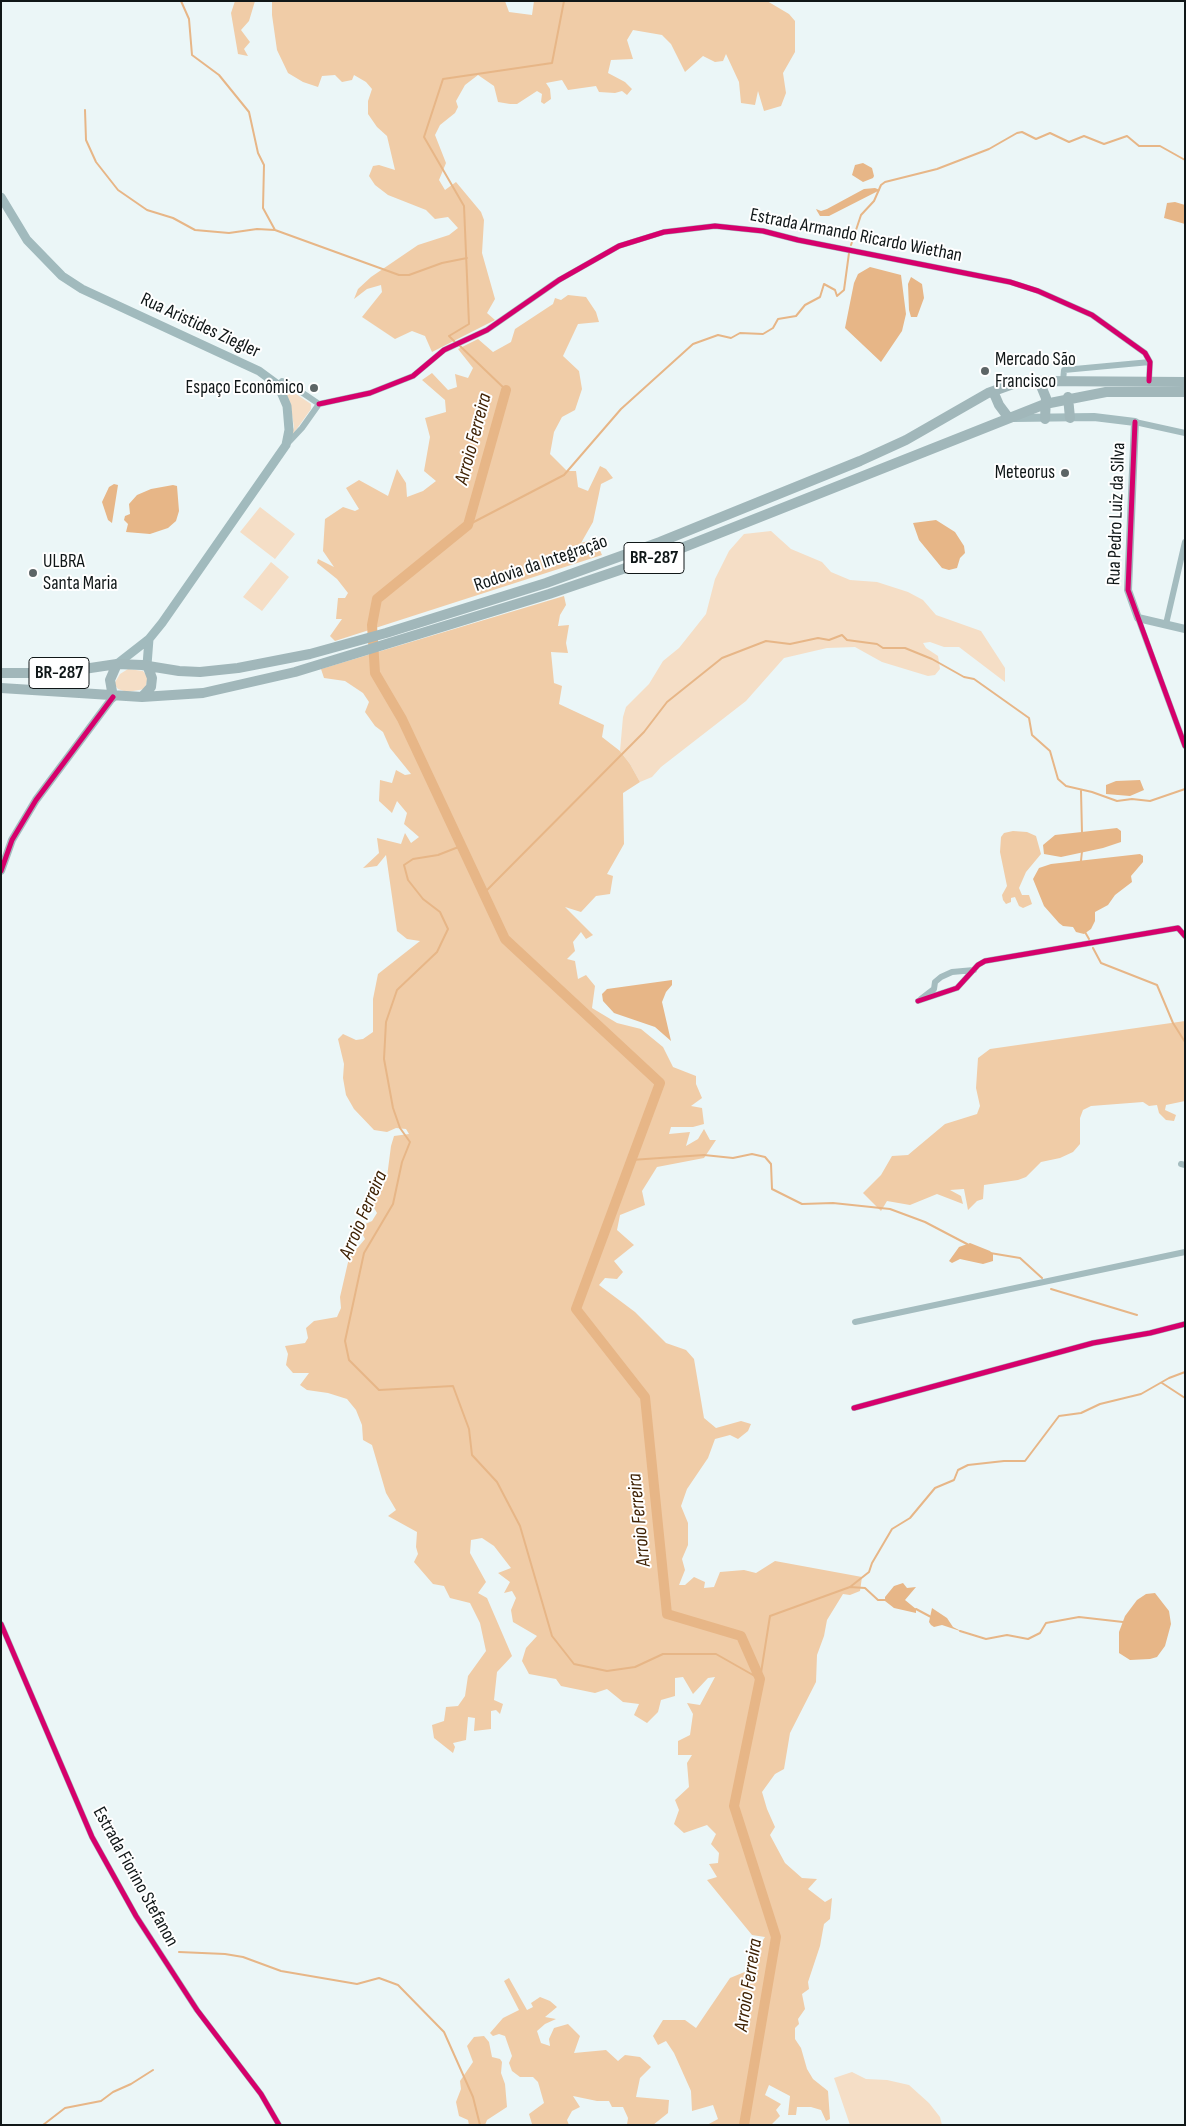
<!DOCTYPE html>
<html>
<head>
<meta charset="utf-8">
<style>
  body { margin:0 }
  #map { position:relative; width:1186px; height:2126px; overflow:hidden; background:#ebf6f7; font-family:"Sofia Sans Condensed",sans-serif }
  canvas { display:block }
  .frame { position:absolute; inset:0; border:2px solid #101718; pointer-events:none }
</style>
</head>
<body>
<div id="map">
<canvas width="1186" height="2126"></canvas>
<div class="frame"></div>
</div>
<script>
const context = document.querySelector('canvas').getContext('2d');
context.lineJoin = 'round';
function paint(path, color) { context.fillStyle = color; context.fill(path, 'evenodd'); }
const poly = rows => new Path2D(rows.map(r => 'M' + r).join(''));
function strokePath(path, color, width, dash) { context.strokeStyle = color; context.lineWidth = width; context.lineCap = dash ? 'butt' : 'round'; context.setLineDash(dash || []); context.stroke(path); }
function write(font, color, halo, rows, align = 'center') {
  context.font = font + ' "Sofia Sans Condensed",sans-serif'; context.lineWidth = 4; context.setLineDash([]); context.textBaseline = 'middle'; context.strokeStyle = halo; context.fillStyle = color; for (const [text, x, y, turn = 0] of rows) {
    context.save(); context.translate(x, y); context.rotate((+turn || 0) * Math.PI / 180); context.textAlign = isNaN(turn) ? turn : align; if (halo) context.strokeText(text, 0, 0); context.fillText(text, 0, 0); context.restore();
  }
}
paint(poly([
  [284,386,311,404,311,409,291,437,294,427,290,402,283,388],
  [260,507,295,534,275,559,240,532],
  [771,531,791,549,822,562,831,572,850,580,877,582,908,592,923,600,936,615,981,631,1005,668,1005,682,959,647,944,647,930,642,923,643,926,648,938,656,940,669,935,675,928,676,882,662,855,647,827,648,784,658,746,701,661,767,652,777,640,782,630,764,620,751,623,717,626,707,649,684,663,661,679,648,706,614,715,579,729,551,744,534],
  [271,562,289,577,262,611,243,597],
  [128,669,143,671,148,677,145,689,127,692,118,689,114,684,120,674],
  [852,2072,866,2079,887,2080,909,2085,929,2103,940,2117,942,2125,850,2125,834,2078]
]), '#f5dec6');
paint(poly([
  [235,1,255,1,249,21,241,30,250,42,244,49,248,56,238,54,231,13],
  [272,1,505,1,509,12,532,15,534,1,767,1,789,14,795,21,795,52,783,73,786,93,781,106,764,111,758,91,755,105,741,103,739,82,726,54,723,61,715,62,703,56,685,72,671,44,662,35,633,30,627,40,633,59,611,60,608,73,625,82,632,89,627,95,622,91,615,93,599,92,596,86,568,90,562,80,546,83,550,89,551,99,544,104,541,102,542,94,537,91,517,104,510,104,498,102,494,86,478,75,465,85,456,101,458,107,455,113,440,125,435,135,446,163,439,180,445,190,456,182,481,212,484,220,482,253,495,299,487,313,495,320,432,352,425,336,412,331,395,339,362,317,382,292,381,285,367,289,354,299,358,289,371,277,418,245,449,235,458,228,448,217,435,219,426,210,388,195,375,185,369,176,373,166,379,165,395,170,387,136,377,127,368,114,368,101,372,89,366,82,354,75,352,80,342,82,335,75,322,76,318,87,303,82,288,73,277,50,272,15],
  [568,295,586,297,596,312,599,322,578,324,563,356,579,371,582,389,575,410,562,417,554,432,550,454,567,471,576,471,578,487,588,491,600,466,606,469,613,478,601,484,593,522,581,543,595,539,602,555,335,641,330,636,342,619,336,619,338,598,345,598,348,593,337,579,317,563,318,559,334,567,323,551,325,519,343,507,355,511,359,509,346,488,359,480,388,496,397,469,406,483,407,497,423,491,436,481,424,471,430,437,425,418,446,412,445,400,422,380,432,373,448,390,457,387,455,374,468,378,473,368,458,349,478,339,493,352,511,342,515,329,553,304,555,298,561,300],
  [564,596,566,605,560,615,558,626,569,625,566,643,568,653,551,652,554,683,562,686,559,704,604,725,602,737,620,751,630,764,640,782,623,793,624,844,607,874,613,876,610,894,596,896,581,912,565,907,593,935,586,939,581,932,573,942,575,951,567,959,575,961,578,979,586,975,595,986,592,1008,617,1023,641,1029,663,1047,673,1067,696,1076,696,1084,702,1098,691,1106,702,1108,704,1124,693,1127,671,1127,669,1134,690,1132,686,1146,698,1139,704,1129,710,1140,716,1140,704,1158,657,1167,642,1191,645,1205,620,1215,617,1230,634,1245,614,1261,623,1272,617,1279,605,1278,599,1285,635,1312,666,1343,686,1350,694,1359,704,1418,716,1428,741,1421,751,1424,748,1431,738,1439,730,1435,715,1439,708,1458,687,1489,681,1506,688,1523,688,1545,682,1559,685,1570,679,1585,685,1585,694,1577,705,1582,704,1588,714,1587,720,1572,744,1570,756,1573,775,1561,862,1577,860,1591,850,1595,843,1594,827,1620,824,1636,817,1655,816,1682,790,1733,784,1769,775,1774,762,1792,767,1809,775,1827,770,1835,785,1863,802,1878,817,1879,808,1889,825,1902,832,1898,830,1919,824,1924,820,1946,808,1982,809,1989,802,1994,805,2009,798,2019,799,2024,795,2028,795,2039,801,2048,807,2069,813,2079,828,2091,830,2119,826,2121,821,2110,811,2107,797,2107,796,2115,788,2115,790,2096,769,2085,765,2095,781,2104,776,2110,780,2116,771,2125,707,2125,718,2119,713,2105,692,2111,691,2091,674,2053,666,2041,658,2045,653,2036,663,2020,685,2020,696,2028,730,1978,747,1971,758,1955,758,1948,765,1937,752,1935,707,1880,717,1877,709,1864,718,1863,719,1853,711,1844,716,1834,707,1825,684,1833,674,1824,679,1810,675,1800,689,1787,687,1763,692,1755,678,1755,678,1741,690,1735,693,1714,687,1703,700,1705,715,1677,708,1678,693,1694,683,1677,675,1678,675,1696,661,1700,658,1712,647,1723,634,1715,639,1704,623,1702,607,1689,595,1693,561,1686,556,1679,529,1674,522,1661,526,1648,537,1636,513,1622,511,1610,516,1598,512,1591,504,1593,510,1582,498,1573,511,1568,494,1546,482,1538,471,1540,470,1553,486,1582,478,1593,487,1598,512,1656,497,1672,494,1700,503,1704,500,1714,496,1710,491,1711,491,1729,474,1731,475,1718,468,1717,466,1740,453,1743,455,1747,453,1753,434,1738,432,1725,444,1721,446,1707,458,1706,465,1696,468,1676,486,1651,480,1623,470,1603,450,1598,444,1586,433,1584,414,1562,418,1554,416,1547,417,1532,388,1516,396,1510,386,1493,372,1445,363,1440,362,1425,356,1410,347,1399,328,1393,307,1390,300,1385,309,1373,293,1373,286,1365,288,1354,285,1346,305,1343,308,1338,306,1328,314,1321,337,1317,341,1308,340,1297,349,1258,365,1239,359,1227,372,1221,377,1213,369,1199,380,1194,387,1177,391,1146,394,1136,409,1134,406,1129,396,1128,387,1132,374,1130,354,1109,346,1095,343,1078,344,1064,338,1039,343,1034,356,1040,363,1039,373,1032,373,999,378,974,420,941,407,939,397,931,386,855,377,866,363,868,379,853,377,838,401,844,405,833,411,843,419,837,404,824,407,813,397,801,392,813,379,801,380,780,392,783,396,770,405,775,411,774,390,748,383,732,375,726,365,712,369,702,363,693,345,681,324,678,321,669],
  [1013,831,1027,832,1036,836,1041,854,1026,872,1019,888,1022,895,1029,895,1032,904,1023,908,1019,906,1015,897,1011,898,1011,902,1006,904,1003,900,1002,895,1007,886,1000,852,1001,837,1004,833],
  [1185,1021,1185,1101,1166,1105,1165,1110,1176,1115,1174,1121,1166,1120,1159,1113,1157,1105,1149,1106,1143,1102,1091,1106,1083,1110,1080,1118,1080,1144,1073,1152,1060,1158,1041,1162,1026,1177,1018,1180,984,1185,983,1199,977,1201,968,1210,964,1189,950,1190,961,1196,963,1204,937,1194,910,1205,887,1201,881,1211,863,1193,881,1175,892,1156,908,1155,945,1124,977,1114,980,1106,976,1088,978,1058,990,1049],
  [509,1978,527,2010,533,2007,531,2003,540,1997,550,2001,557,2007,545,2017,556,2019,545,2024,537,2031,541,2043,550,2046,549,2039,554,2028,568,2024,580,2036,574,2053,606,2050,618,2061,625,2055,640,2057,651,2067,640,2078,636,2097,669,2100,668,2113,653,2125,627,2125,628,2118,623,2107,612,2107,609,2101,597,2101,573,2096,580,2107,572,2111,567,2120,569,2125,532,2124,529,2114,544,2103,538,2082,533,2077,520,2077,512,2071,509,2063,512,2056,505,2036,499,2034,493,2036,490,2033,503,2018,519,2010,504,1981],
  [484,2036,489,2042,492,2057,500,2059,502,2062,501,2073,505,2084,507,2107,487,2120,485,2125,469,2125,468,2120,459,2116,456,2102,461,2089,460,2081,473,2062,467,2046,474,2037]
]), '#f0cca7');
paint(poly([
  [863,163,872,168,874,176,873,178,863,182,852,175,855,165],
  [875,188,880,190,829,216,820,216,817,211,816,209,821,211,827,209,864,189],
  [1175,202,1185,205,1185,224,1164,218,1167,203],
  [870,267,901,275,906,314,902,331,881,362,845,328,854,283,858,274],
  [911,277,922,284,924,298,917,317,911,317,909,310,908,284],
  [114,484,118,485,112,523,108,520,102,502,109,487],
  [173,485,177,486,179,511,176,521,168,528,150,534,126,532,128,524,124,520,125,516,130,514,129,504,137,495,151,489],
  [936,520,955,532,964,546,965,553,960,558,957,568,949,570,942,568,919,540,913,523],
  [1140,780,1144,790,1130,796,1106,794,1106,785,1116,781],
  [1117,828,1121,831,1121,842,1103,848,1061,857,1044,854,1043,845,1055,835],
  [1140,854,1143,856,1143,862,1131,876,1132,882,1115,895,1108,905,1095,912,1095,921,1091,929,1084,934,1076,932,1073,927,1063,926,1059,923,1044,906,1033,879,1039,868,1051,864],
  [672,980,672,985,666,992,662,1002,671,1041,655,1027,614,1013,603,1001,602,994,607,989],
  [970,1243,990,1251,993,1254,993,1261,983,1264,960,1259,952,1263,949,1261,959,1247],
  [903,1583,907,1588,916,1587,905,1600,916,1609,916,1613,894,1608,885,1601,885,1597,894,1586],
  [1155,1593,1169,1611,1171,1624,1165,1646,1157,1657,1150,1659,1130,1660,1119,1653,1119,1632,1125,1616,1137,1600,1146,1594],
  [932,1608,947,1618,953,1627,963,1632,942,1625,934,1627,931,1625,929,1622]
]), '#e7b687');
strokePath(poly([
  [181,1,189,19,192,55,219,75,249,112,258,153,264,165,263,208,275,230],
  [85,110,86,140,96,162,118,190,147,210,173,218,195,230,229,233,257,229,275,230,399,275,409,275,442,263,467,258],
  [851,245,861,215,874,201,881,185,885,182,937,169,989,149,1017,133,1022,132,1036,139,1050,133,1069,142,1084,136,1104,144,1127,136,1139,146,1160,146,1185,160],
  [455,342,449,336,469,324,464,206,424,137,443,79,552,63,564,1],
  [459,345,506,390],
  [468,525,564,475,621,409,693,344,718,335,731,338,740,333,763,334,773,328,778,319,796,316,805,305,820,297,824,284,835,290,837,296,844,290,849,253],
  [1081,791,1082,833],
  [461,846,438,855,413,859,404,865,408,880,423,899,440,912,448,929,437,952,397,990,386,1022,384,1059,393,1108,400,1128,410,1142,402,1162,393,1204,364,1253,345,1341,349,1360,379,1390,453,1386,469,1429,472,1455,497,1482,520,1526,552,1636,574,1664,607,1671,635,1667,663,1654,716,1654,760,1679,770,1616,850,1587,869,1572,872,1563,892,1529,910,1518,935,1488,954,1480,958,1470,968,1465,1004,1461,1025,1461,1059,1416,1081,1413,1100,1404,1141,1394,1169,1378,1185,1372],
  [1081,861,1082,851],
  [484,893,644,732,667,702,722,658,766,641,790,644,818,638,829,640,842,635,847,640,877,644,883,648,905,648,932,659,964,677,974,679,1029,718,1032,735,1050,751,1058,779,1066,786,1092,792,1117,801,1132,799,1150,801,1185,789],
  [1085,932,1089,939],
  [1093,948,1101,963,1157,985,1173,1023,1185,1042],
  [631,1160,704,1155,733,1158,752,1154,765,1157,771,1164,772,1189,802,1204,833,1203,890,1209,925,1222,967,1244],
  [990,1253,1020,1258,1042,1278],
  [1051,1289,1137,1315],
  [1162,1383,1185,1398],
  [850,1587,865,1588,878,1600,888,1600],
  [916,1609,931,1617],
  [960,1631,986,1639,1007,1635,1028,1639,1040,1633,1046,1623,1079,1617,1123,1622],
  [179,1952,225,1954,243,1957,281,1971,357,1984,379,1978,398,1985,444,2032,473,2097,480,2125],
  [43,2125,65,2108,101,2101,113,2092,131,2084,153,2070]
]), '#e7b687', 2);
strokePath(poly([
  [506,390,468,525,377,599,372,625,375,673,402,719,505,939,660,1083,576,1309,645,1397,667,1614,741,1636,760,1679,734,1806,776,1937,744,2125]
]), '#e7b687', 10);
strokePath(poly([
  [1063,381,1064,370,1150,362],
  [278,385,282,381,291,385,319,404],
  [319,404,370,393,413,376,444,350,487,330,559,280,619,246,664,232,715,226,763,231,798,240,1010,282,1038,291,1092,315,1145,353,1150,362,1149,381],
  [1135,422,1185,433],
  [287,444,302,428,319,404],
  [1138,618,1185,746],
  [1166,624,1185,542],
  [921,999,934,989,935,982,941,977,952,972,974,970],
  [918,1001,957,988,978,965,985,961,1178,928,1185,936],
  [1181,1164,1185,1165],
  [855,1322,1185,1252],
  [854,1408,1093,1343,1150,1333,1185,1324],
  [1,1624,92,1837,136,1916,197,2010,261,2094,279,2125]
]), '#a4bcbf', 6);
strokePath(poly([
  [1014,418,1094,417,1135,422,1128,590,1138,618,1185,629],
  [1,871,12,840,36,800,113,697]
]), '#a4bcbf', 8);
strokePath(poly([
  [1,197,27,240,62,276,82,289,259,371,278,385,287,406,289,430,286,445,162,623,149,639,117,664],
  [147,665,149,639]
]), '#a1babd', 9);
strokePath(poly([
  [1039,381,1046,398,1045,419],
  [993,391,999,405,1008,417],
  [1068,397,1070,418],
  [1,673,57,673,117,664,142,665,179,671,200,672,238,668,310,654,386,633,546,583,660,542,860,461,906,440,988,393,1013,384,1039,381,1185,382],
  [1,688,142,697,203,693,295,672,549,594,664,555,1045,404,1106,392,1185,392],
  [113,697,110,680,117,664],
  [142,697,151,687,152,678,147,665]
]), '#a1b7ba', 10);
strokePath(poly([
  [319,404,370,393,413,376,444,350,487,330,559,280,619,246,664,232,715,226,763,231,798,240,1010,282,1038,291,1092,315,1145,353,1150,362,1149,381],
  [1135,422,1128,590,1185,746],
  [1,871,12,840,36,800,113,697],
  [918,1001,957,988,978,965,985,961,1178,928,1185,936],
  [854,1408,1093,1343,1150,1333,1185,1324],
  [1,1624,92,1837,136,1916,197,2010,261,2094,279,2125]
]), '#d6006c', 5);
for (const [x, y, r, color] of [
  [985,371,5,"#5d6566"],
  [314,388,5,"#5d6566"],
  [1065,473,5,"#5d6566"],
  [33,573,5,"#5d6566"]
]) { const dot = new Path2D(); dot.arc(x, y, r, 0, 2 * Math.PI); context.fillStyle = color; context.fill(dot); strokePath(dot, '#fff', 2); }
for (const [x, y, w] of [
  [654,558,60],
  [59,673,60]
]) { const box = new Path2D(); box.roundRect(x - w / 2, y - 15.5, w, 31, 4); context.fillStyle = '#fff'; context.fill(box); strokePath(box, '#101718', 1); }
write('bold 18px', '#101718', null, [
  ["BR-287",654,558],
  ["BR-287",59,673]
]);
write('19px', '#101718', '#fff', [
  ["Estrada Armando Ricardo Wiethan",856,236,11],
  ["Rua Aristides Ziegler",200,326,25],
  ["Rua Pedro Luiz da Silva",1117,514,-88],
  ["Rodovia da Integração",541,564,-19],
  ["Estrada Fiorino Stefanon",135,1877,61]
]);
write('19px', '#101718', '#fff', [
  ["Mercado São",995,360],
  ["Francisco",995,382],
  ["Espaço Econômico",304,388,"right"],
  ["Meteorus",1055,473,"right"],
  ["ULBRA",43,562],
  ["Santa Maria",43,584]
], 'left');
write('italic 20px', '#3f2204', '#fff', [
  ["Arroio Ferreira",474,439,-75],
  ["Arroio Ferreira",364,1215,-67],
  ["Arroio Ferreira",640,1520,-96],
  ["Arroio Ferreira",749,1985,-81]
]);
</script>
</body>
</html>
